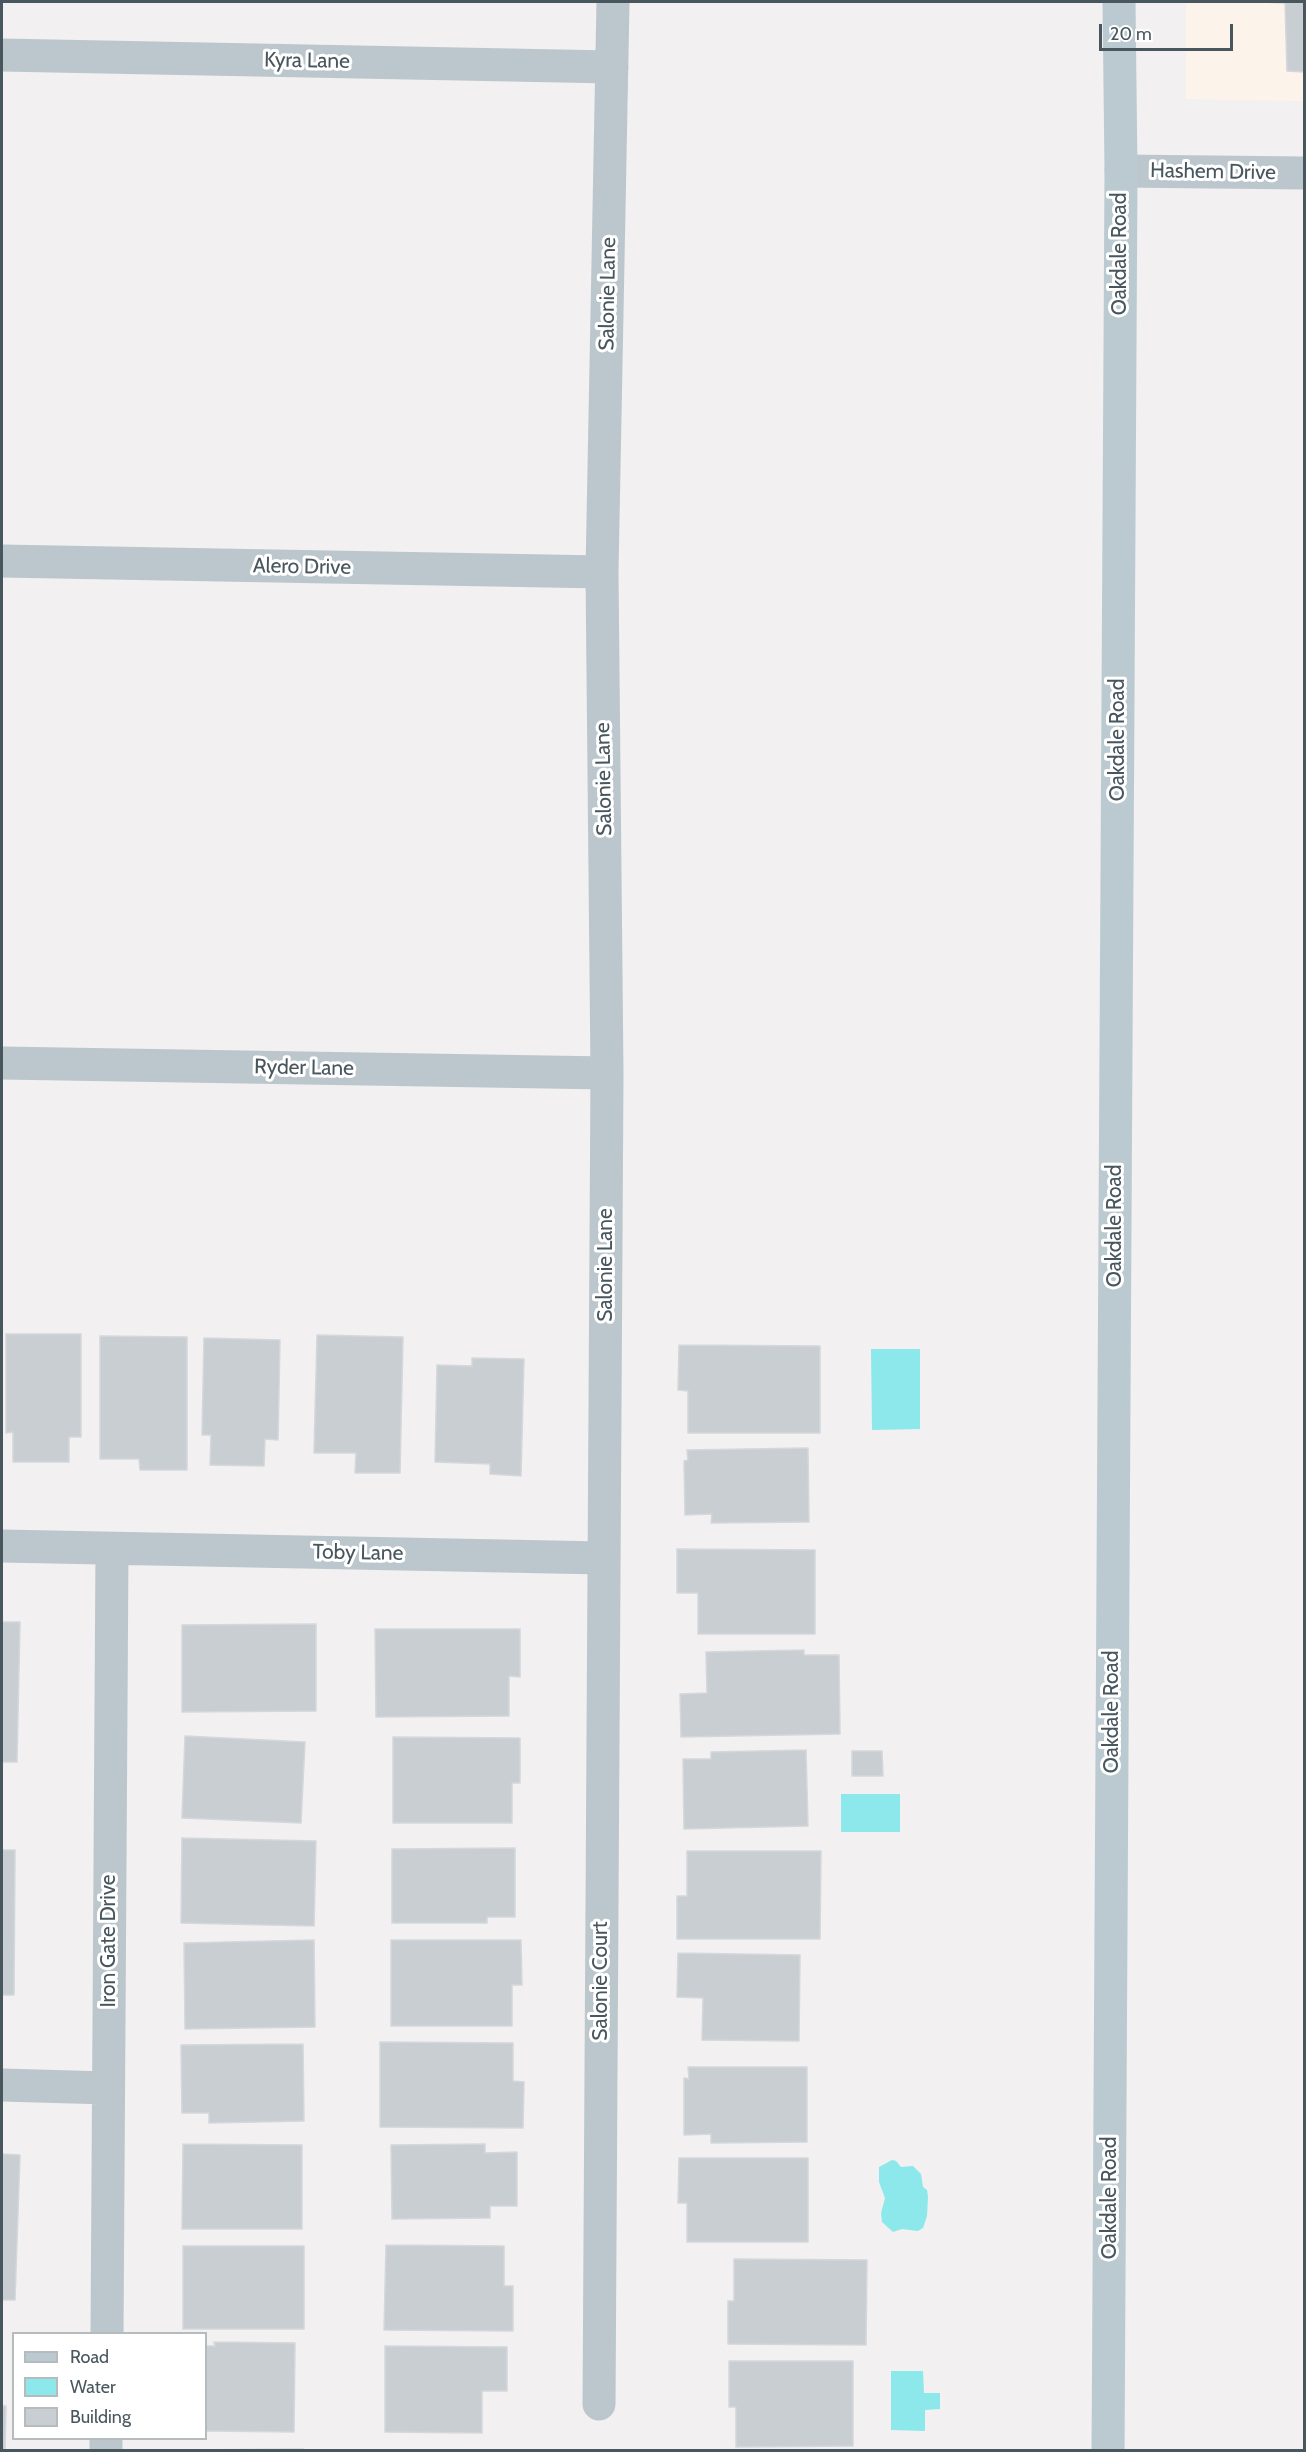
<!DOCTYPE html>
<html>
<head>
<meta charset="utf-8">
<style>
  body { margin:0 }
  #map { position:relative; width:1306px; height:2452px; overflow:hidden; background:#f2f0f0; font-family:Cabin,sans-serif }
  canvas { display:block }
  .frame { position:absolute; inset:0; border:3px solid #48565d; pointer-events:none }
  .legend { position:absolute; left:12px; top:2332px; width:195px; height:108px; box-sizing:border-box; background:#fff; border:2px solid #b6bbbe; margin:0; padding:8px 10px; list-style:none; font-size:18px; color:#48565d }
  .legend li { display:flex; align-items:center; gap:12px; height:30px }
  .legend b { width:30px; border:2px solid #b6bbbe }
  .scale { position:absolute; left:1099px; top:24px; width:134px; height:27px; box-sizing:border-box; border:3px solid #48565d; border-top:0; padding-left:8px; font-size:18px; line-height:21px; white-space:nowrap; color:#48565d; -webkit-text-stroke:4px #fff; paint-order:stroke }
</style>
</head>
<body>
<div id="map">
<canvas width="1306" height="2452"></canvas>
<div class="frame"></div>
<ul class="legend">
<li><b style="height:8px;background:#bbcad1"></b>Road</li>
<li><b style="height:16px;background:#8ce8eb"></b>Water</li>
<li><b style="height:16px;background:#c9ced2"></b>Building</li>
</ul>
<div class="scale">20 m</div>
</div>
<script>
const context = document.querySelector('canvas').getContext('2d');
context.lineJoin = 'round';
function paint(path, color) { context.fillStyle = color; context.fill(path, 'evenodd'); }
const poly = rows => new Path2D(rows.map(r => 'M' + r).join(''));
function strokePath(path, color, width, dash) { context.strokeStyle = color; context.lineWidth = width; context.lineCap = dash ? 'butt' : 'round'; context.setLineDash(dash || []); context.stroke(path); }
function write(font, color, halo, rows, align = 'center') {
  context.font = font + ' Cabin,sans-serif'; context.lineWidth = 6; context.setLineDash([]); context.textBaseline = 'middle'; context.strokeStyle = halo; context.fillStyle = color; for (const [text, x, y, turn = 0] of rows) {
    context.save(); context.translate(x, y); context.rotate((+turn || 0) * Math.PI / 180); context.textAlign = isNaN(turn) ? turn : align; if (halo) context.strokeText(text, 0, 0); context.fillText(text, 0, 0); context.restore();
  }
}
paint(poly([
  [1186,2,1304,2,1304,101,1186,99]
]), '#fcf4ea');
paint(poly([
  [871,1349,920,1349,920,1429,872,1430],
  [841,1794,900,1794,900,1832,841,1832],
  [892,2160,896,2161,901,2167,913,2166,921,2174,923,2187,927,2190,928,2197,927,2216,923,2228,918,2231,902,2229,893,2232,882,2222,881,2213,885,2198,879,2182,879,2167],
  [891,2371,923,2371,924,2393,940,2393,940,2409,925,2410,925,2431,891,2430]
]), '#8ce8eb');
const building = poly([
  [1260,2,1304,2,1304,72,1287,71,1285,3,1260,2],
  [6,1334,81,1334,81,1437,69,1437,69,1462,13,1462,13,1432,6,1433,6,1334],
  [317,1335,403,1337,400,1473,355,1473,356,1453,314,1453,317,1335],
  [100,1336,187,1337,187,1470,140,1470,139,1459,100,1459,100,1336],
  [204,1338,280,1340,278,1440,265,1439,264,1466,210,1465,211,1435,202,1435,204,1338],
  [679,1345,820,1346,820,1433,688,1433,688,1391,678,1390,679,1345],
  [472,1358,524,1359,521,1476,490,1474,490,1464,435,1462,437,1365,472,1366,472,1358],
  [808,1448,809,1522,711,1523,712,1514,685,1515,684,1461,688,1460,687,1450,808,1448],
  [677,1549,815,1550,815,1634,698,1634,698,1593,677,1593,677,1549],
  [2,1622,20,1622,17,1762,2,1762,2,1622],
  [316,1624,316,1711,182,1712,182,1625,316,1624],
  [375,1629,520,1629,520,1677,509,1676,509,1716,376,1717,375,1629],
  [804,1650,804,1655,839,1655,840,1734,681,1737,680,1694,707,1693,706,1652,804,1650],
  [185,1736,305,1742,301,1823,182,1818,185,1736],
  [393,1737,520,1738,520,1783,512,1783,512,1823,393,1823,393,1737],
  [806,1750,808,1826,684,1829,683,1759,711,1759,711,1752,806,1750],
  [852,1751,882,1751,883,1776,852,1776,852,1751],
  [182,1838,316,1841,314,1926,181,1923,182,1838],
  [515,1848,515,1917,487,1917,487,1923,392,1923,392,1849,515,1848],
  [2,1850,15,1850,14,1995,2,1995,2,1850],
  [687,1851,821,1851,820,1939,677,1939,677,1896,687,1896,687,1851],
  [314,1940,315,2027,185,2029,184,1943,314,1940],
  [391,1940,521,1940,522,1985,512,1985,512,2026,391,2026,391,1940],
  [678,1953,800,1955,799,2041,702,2040,703,1998,677,1997,678,1953],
  [380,2042,513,2043,513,2081,524,2082,523,2128,380,2127,380,2042],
  [303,2044,304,2121,209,2123,209,2113,182,2113,181,2045,303,2044],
  [688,2067,807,2067,807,2142,711,2143,711,2134,684,2135,684,2078,689,2079,688,2067],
  [183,2144,302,2145,302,2229,182,2229,183,2144],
  [485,2144,485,2153,517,2152,517,2206,490,2206,490,2218,392,2219,391,2145,485,2144],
  [2,2154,20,2155,15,2300,2,2300,2,2154],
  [679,2158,808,2158,808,2242,687,2242,687,2203,678,2203,679,2158],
  [386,2245,504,2246,504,2286,513,2286,513,2331,384,2330,386,2245],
  [183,2246,304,2246,304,2329,183,2329,183,2246],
  [734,2259,867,2260,866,2345,728,2344,728,2301,734,2301,734,2259],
  [214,2342,295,2343,294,2432,206,2431,206,2346,215,2346,214,2342],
  [385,2346,507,2347,507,2391,482,2391,482,2433,385,2432,385,2346],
  [729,2361,853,2361,853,2446,736,2447,736,2407,729,2407,729,2361],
  [2,2406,6,2406,5,2450,2,2450,2,2406],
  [303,2449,303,2450,184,2450,303,2449]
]);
paint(building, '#c9ced2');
strokePath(building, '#d4d7db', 1.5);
strokePath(poly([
  [2,55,612,67],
  [1121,171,1304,173],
  [2,561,602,572],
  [2,1063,607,1073],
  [2,1546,603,1558],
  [2,2085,108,2088],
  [107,2334,112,1549],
  [599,2404,607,1073,602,572,613,2],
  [106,2450,106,2438]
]), '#bbc7cc', 33);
strokePath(poly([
  [1108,2450,1121,171,1119,2]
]), '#bbcad1', 33);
write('21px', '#48565d', '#fff', [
  ["Kyra Lane",307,61,1],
  ["Hashem Drive",1213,172,1],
  ["Oakdale Road",1120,254,-90],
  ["Salonie Lane",608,294,-89],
  ["Alero Drive",302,567,1],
  ["Oakdale Road",1118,740,-90],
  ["Salonie Lane",604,779,-91],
  ["Ryder Lane",304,1068,1],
  ["Oakdale Road",1115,1226,-90],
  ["Salonie Lane",606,1265,-90],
  ["Toby Lane",358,1553,1],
  ["Oakdale Road",1112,1712,-90],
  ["Iron Gate Drive",109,1941,-90],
  ["Salonie Court",601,1981,-90],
  ["Oakdale Road",1110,2198,-90]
]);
</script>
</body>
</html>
